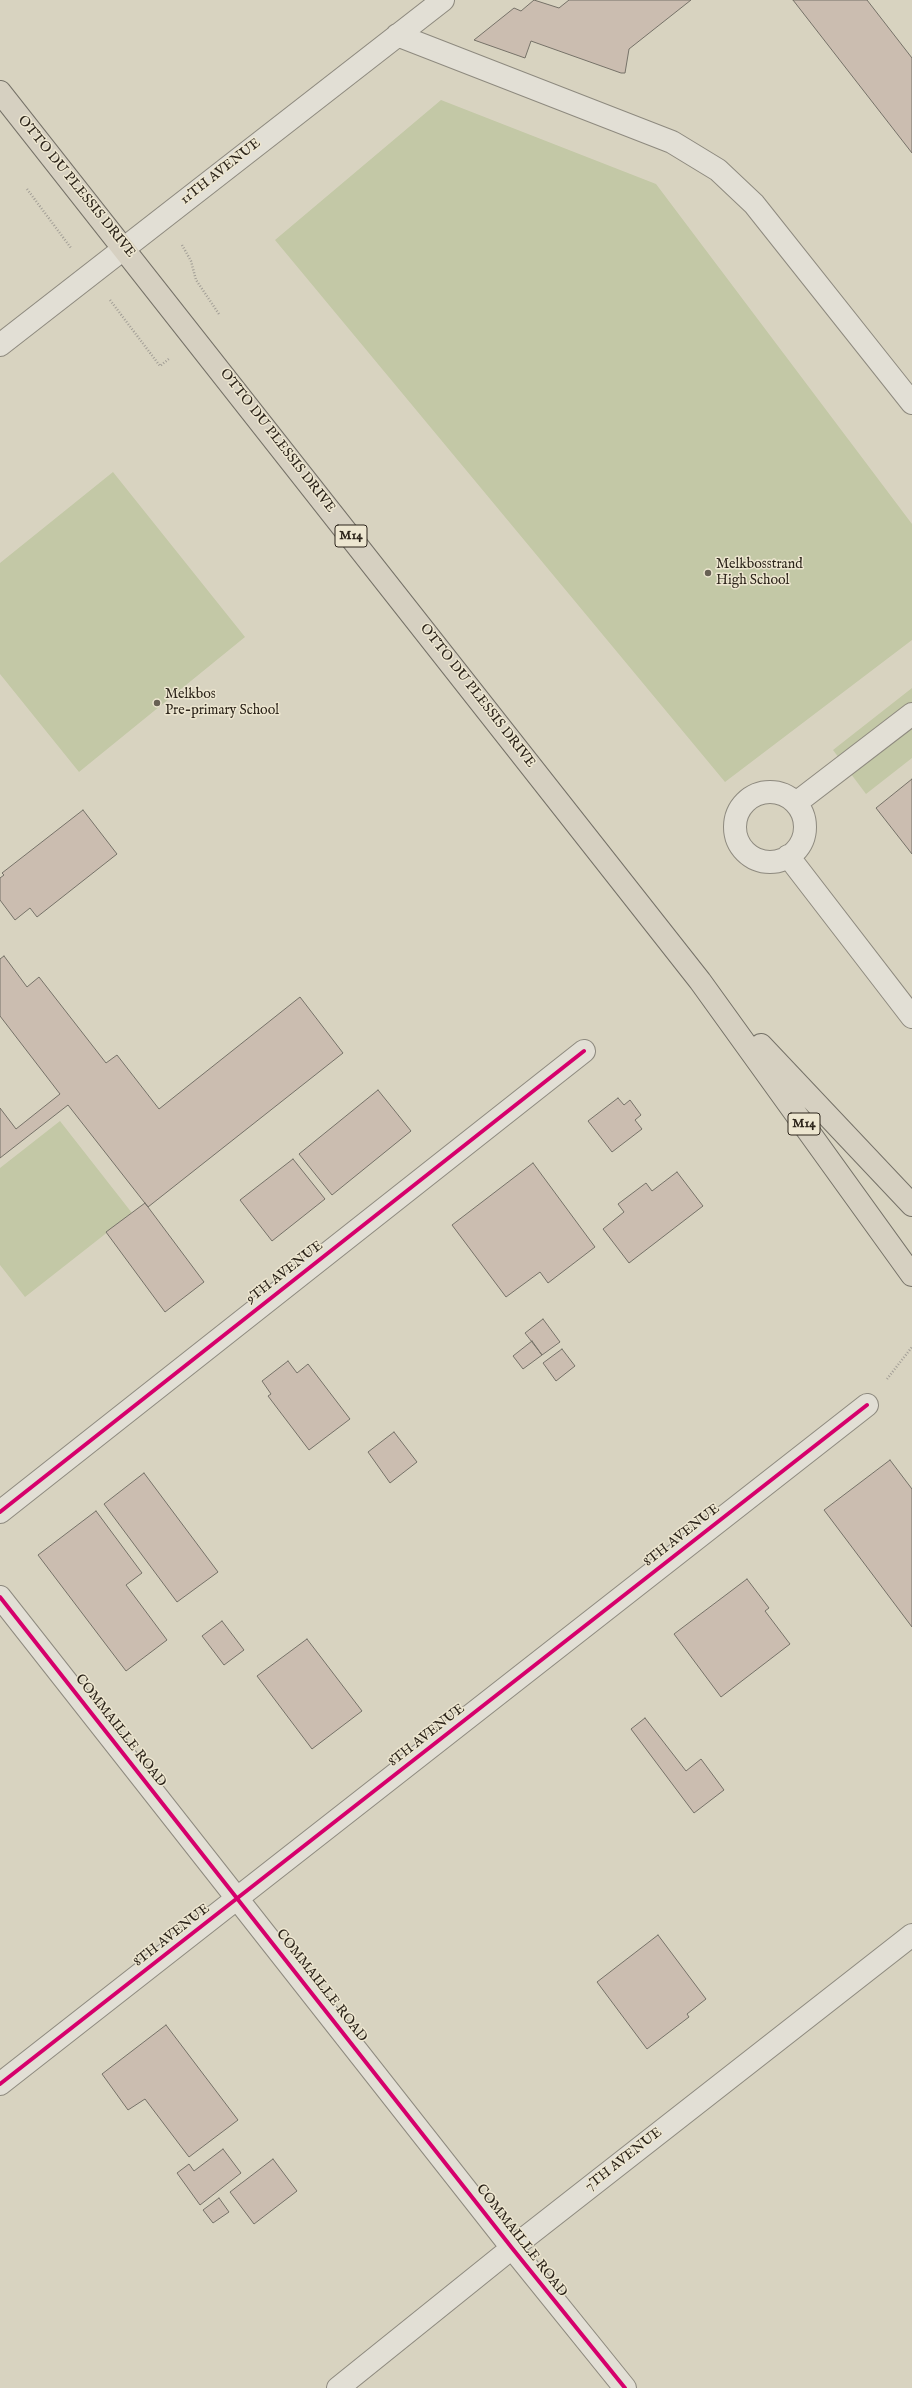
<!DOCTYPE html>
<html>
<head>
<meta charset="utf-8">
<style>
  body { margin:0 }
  canvas { display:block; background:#d8d3c0 }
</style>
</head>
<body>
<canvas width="912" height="2388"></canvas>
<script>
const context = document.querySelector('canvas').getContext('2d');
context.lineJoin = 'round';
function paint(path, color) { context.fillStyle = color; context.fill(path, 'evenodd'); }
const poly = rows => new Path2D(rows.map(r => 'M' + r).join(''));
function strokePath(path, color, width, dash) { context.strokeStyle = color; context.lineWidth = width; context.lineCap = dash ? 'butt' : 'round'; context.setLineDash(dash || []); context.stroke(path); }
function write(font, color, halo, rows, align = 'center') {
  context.font = font + ' "IM FELL English",serif'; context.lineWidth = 3; context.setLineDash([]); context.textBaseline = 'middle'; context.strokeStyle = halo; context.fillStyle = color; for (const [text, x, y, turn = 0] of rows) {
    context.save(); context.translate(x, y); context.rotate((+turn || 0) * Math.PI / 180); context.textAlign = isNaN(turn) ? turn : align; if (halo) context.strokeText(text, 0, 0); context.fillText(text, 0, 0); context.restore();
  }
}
paint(poly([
  [441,100,656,184,912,524,912,640,725,782,275,240],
  [113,472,245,637,79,772,0,674,0,563],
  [912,688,912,758,866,794,833,750],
  [60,1121,132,1213,25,1297,0,1265,0,1168]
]), '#c3c8a6');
const building = poly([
  [534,0,559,8,569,0,691,0,629,49,625,73,621,73,531,41,525,58,474,40,514,8,521,11,534,0],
  [793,0,867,0,912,58,912,153,793,0],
  [912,779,912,854,876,808,912,779],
  [83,810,117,854,37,917,30,908,15,920,0,900,0,878,4,875,2,873,83,810],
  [4,956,27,987,39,977,106,1063,117,1055,159,1109,300,997,343,1053,148,1207,68,1105,0,1158,0,1108,16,1129,60,1094,0,1016,0,959,4,956],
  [378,1090,411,1131,332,1195,299,1154,378,1090],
  [618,1098,624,1105,630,1100,641,1115,635,1120,642,1129,612,1152,588,1121,618,1098],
  [293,1159,325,1199,272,1241,240,1200,293,1159],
  [533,1163,595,1247,548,1283,540,1272,506,1297,452,1225,533,1163],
  [677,1172,703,1206,629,1263,603,1229,624,1212,618,1204,646,1183,652,1191,677,1172],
  [145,1203,204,1282,165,1312,106,1232,145,1203],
  [543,1319,560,1342,542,1355,525,1333,543,1319],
  [532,1341,542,1355,523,1369,513,1356,532,1341],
  [562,1349,575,1366,556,1381,543,1363,562,1349],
  [288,1361,297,1373,308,1364,350,1419,309,1450,268,1396,271,1394,262,1381,288,1361],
  [394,1432,417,1462,390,1483,368,1452,394,1432],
  [890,1460,912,1489,912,1627,824,1510,890,1460],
  [144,1473,218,1572,177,1602,104,1504,144,1473],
  [96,1511,142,1573,126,1585,167,1640,126,1671,38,1555,96,1511],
  [747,1579,769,1608,765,1611,790,1644,721,1697,674,1634,747,1579],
  [222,1621,244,1650,224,1665,202,1636,222,1621],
  [307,1639,362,1711,312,1749,257,1676,307,1639],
  [645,1718,686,1771,701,1759,724,1790,694,1813,631,1729,645,1718],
  [658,1935,706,1999,687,2014,689,2017,647,2049,597,1982,658,1935],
  [166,2025,238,2120,189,2157,145,2099,128,2110,102,2074,166,2025],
  [223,2149,241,2173,200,2205,177,2173,189,2164,194,2171,223,2149],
  [273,2159,297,2191,254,2224,230,2192,273,2159],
  [219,2198,229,2212,213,2223,203,2210,219,2198]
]);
paint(building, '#cbbdb0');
strokePath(building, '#767268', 1);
const minor = poly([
  [397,35,672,142,718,170,754,204,912,403],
  [0,345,443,0],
  '735 827a35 35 0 1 1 70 0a35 35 0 1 1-70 0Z',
  [796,803,912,714],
  [788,856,912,1017],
  [0,1512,584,1051],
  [0,1597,512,2248,625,2388],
  [0,2084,867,1405],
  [338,2388,512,2248,912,1935]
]);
const major = poly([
  [0,92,700,981,912,1275],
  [761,1045,912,1205]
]);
strokePath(minor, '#8e8a7f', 24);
strokePath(major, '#767268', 24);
strokePath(poly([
  [27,189,71,248],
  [182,245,191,261,196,280,219,314],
  [110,300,160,366,170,358],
  [887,1379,912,1347]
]), '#a29e96', 2.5, [1, 2]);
strokePath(minor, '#e2dfd5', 22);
strokePath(major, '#d6d0c1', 22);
strokePath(poly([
  [0,1512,584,1051],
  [0,1597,512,2248,625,2388],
  [0,2084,867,1405]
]), '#d6006c', 4);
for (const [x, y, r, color] of [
  [708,573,4,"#686154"],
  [157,703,4,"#686154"]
]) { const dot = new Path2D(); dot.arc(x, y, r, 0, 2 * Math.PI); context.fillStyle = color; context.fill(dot); strokePath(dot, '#ede6d0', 1.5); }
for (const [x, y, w] of [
  [351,536,32],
  [804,1124,32]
]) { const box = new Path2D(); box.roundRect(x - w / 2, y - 11, w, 22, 3); context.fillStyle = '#ede6d0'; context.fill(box); strokePath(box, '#2c241a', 1); }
write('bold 13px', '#2c241a', null, [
  ["M14",351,536],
  ["M14",804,1124]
]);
write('14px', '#2c241a', '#ede6d0', [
  ["11TH AVENUE",221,172,-38],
  ["OTTO DU PLESSIS DRIVE",76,187,51],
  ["OTTO DU PLESSIS DRIVE",277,441,52],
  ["OTTO DU PLESSIS DRIVE",477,696,52],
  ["9TH AVENUE",285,1273,-38],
  ["8TH AVENUE",682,1536,-38],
  ["COMMAILLE ROAD",120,1731,52],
  ["8TH AVENUE",427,1736,-38],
  ["8TH AVENUE",172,1936,-38],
  ["COMMAILLE ROAD",321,1986,52],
  ["7TH AVENUE",624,2160,-38],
  ["COMMAILLE ROAD",521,2241,52]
]);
write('14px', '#2c241a', '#ede6d0', [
  ["Melkbosstrand",716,565],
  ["High School",716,581],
  ["Melkbos",165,695],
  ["Pre-primary School",165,711]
], 'left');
</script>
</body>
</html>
